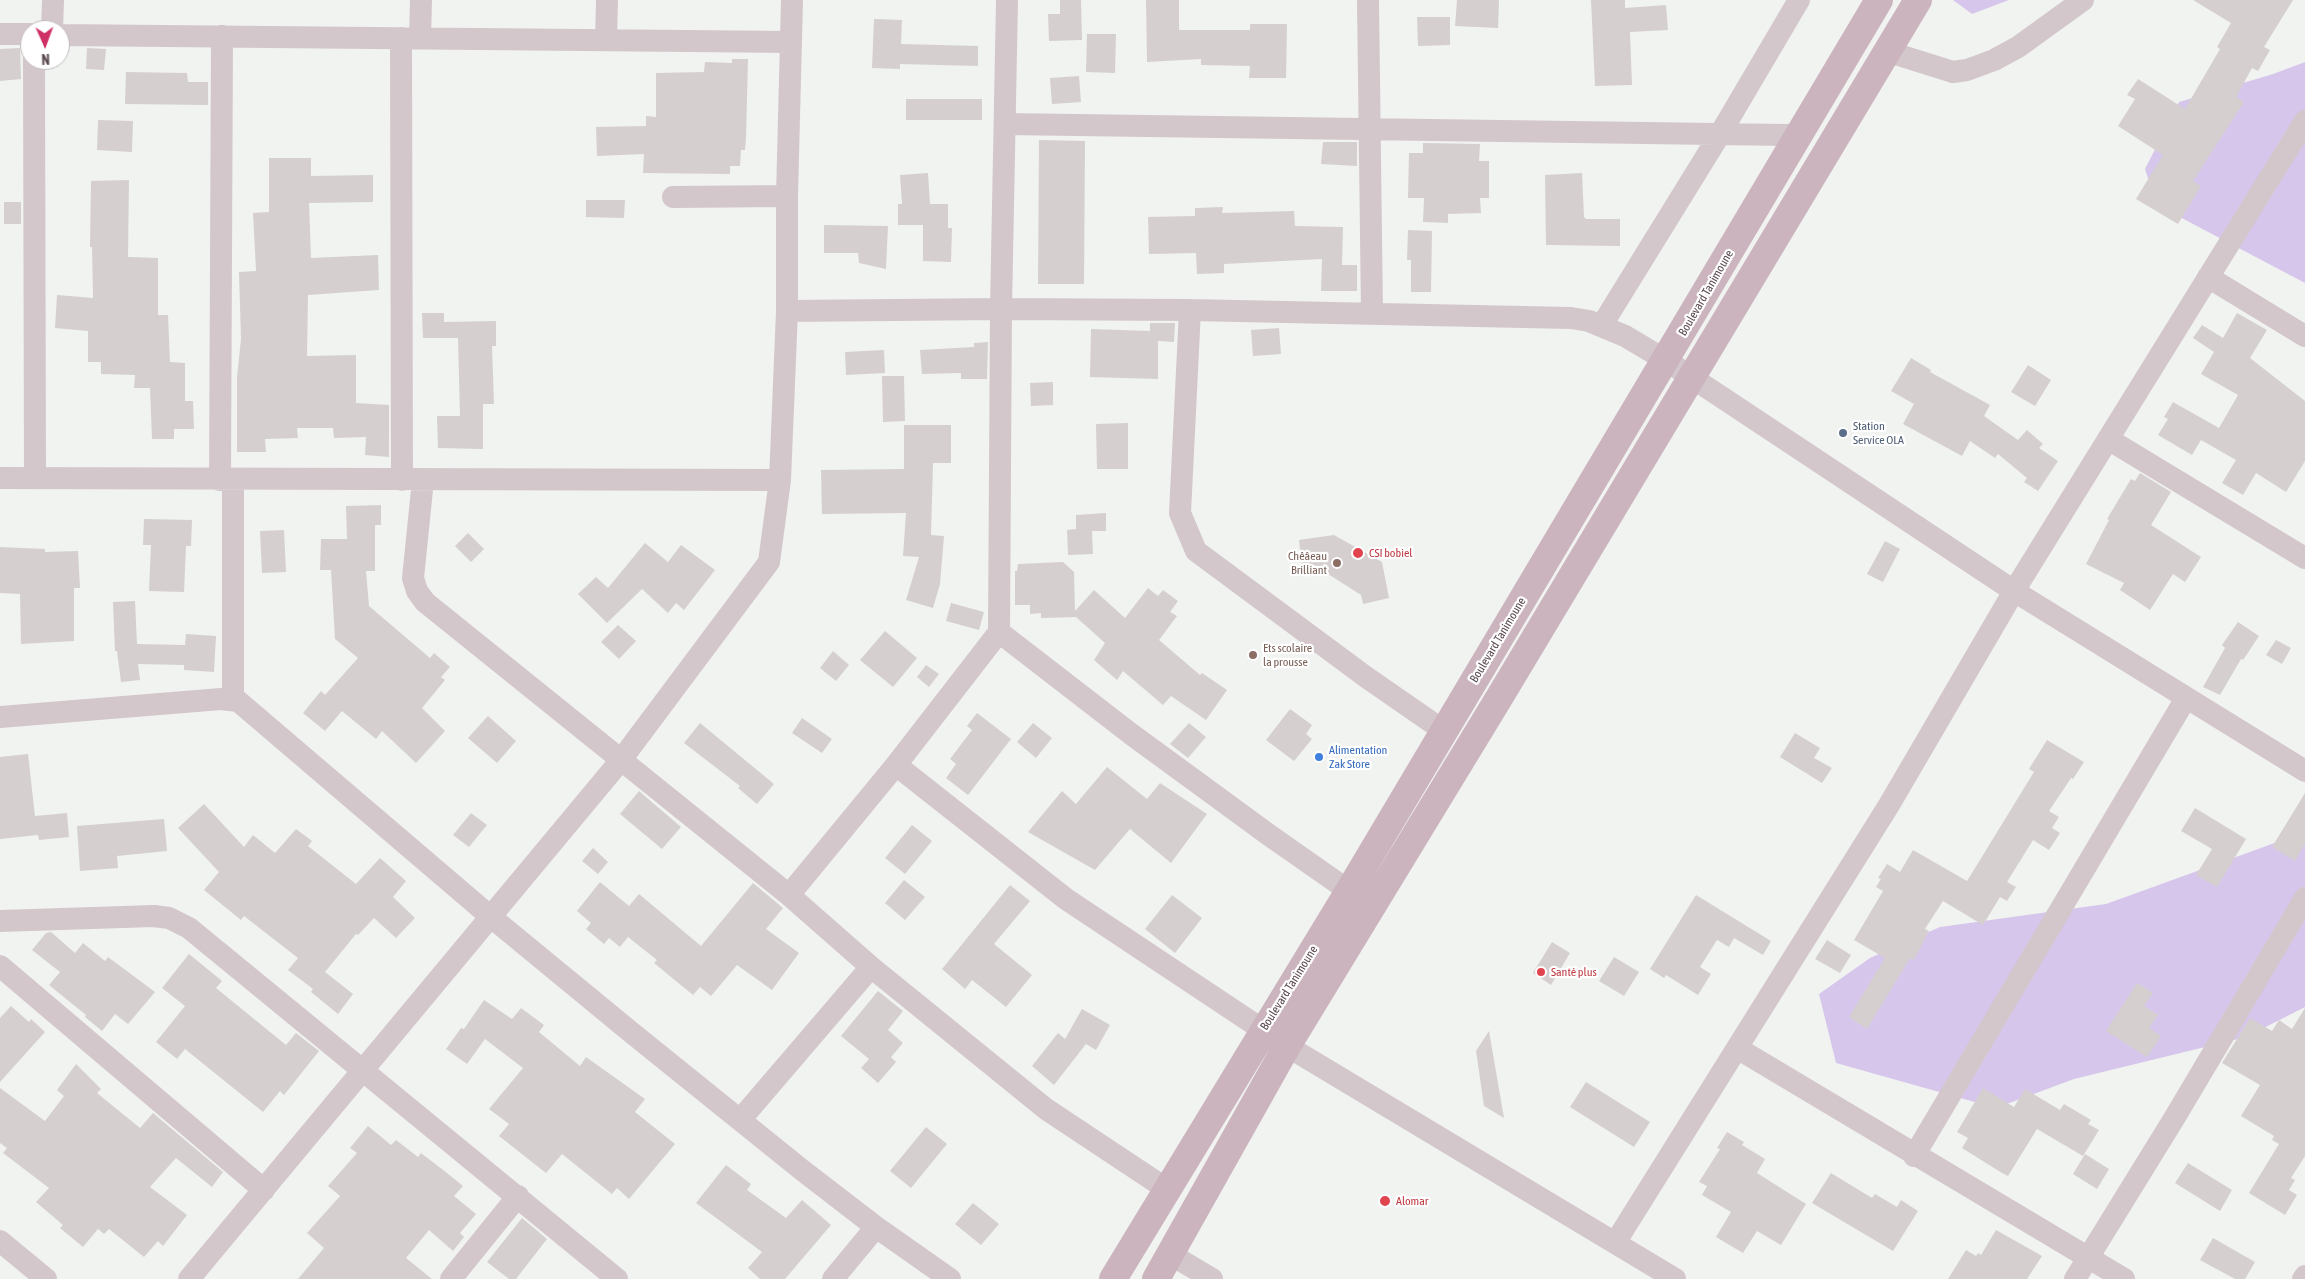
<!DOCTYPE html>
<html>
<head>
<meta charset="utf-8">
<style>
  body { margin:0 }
  #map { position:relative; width:2305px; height:1279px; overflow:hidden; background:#f1f3f1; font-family:"Asap Condensed",sans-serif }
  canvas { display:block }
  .north { position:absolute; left:20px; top:20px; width:50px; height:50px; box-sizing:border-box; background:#fff; border:1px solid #beb7ba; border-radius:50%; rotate:178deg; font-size:14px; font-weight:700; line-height:20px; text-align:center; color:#5c4b52 }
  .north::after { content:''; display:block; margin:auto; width:18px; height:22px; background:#cf3066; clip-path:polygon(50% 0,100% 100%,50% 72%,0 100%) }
</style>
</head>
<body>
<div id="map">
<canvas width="2305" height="1279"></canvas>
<div class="north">N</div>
</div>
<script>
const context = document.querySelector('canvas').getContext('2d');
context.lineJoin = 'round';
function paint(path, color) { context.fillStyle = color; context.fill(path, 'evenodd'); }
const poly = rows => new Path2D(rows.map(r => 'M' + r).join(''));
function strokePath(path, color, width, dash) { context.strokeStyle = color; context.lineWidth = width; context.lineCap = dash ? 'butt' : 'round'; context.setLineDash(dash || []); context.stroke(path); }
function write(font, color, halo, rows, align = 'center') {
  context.font = font + ' "Asap Condensed",sans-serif'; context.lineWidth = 4.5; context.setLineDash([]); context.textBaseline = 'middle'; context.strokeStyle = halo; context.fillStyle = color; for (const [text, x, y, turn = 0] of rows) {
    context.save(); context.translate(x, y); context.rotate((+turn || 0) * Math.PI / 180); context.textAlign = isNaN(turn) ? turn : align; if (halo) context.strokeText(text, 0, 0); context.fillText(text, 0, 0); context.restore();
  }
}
paint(poly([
  [1953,0,2009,0,1972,14],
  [2305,62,2305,283,2157,205,2145,169,2179,102,2273,74],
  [2305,832,2305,1007,2246,1037,2074,1079,1996,1108,1836,1063,1819,994,1870,958,1940,927,2106,904]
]), '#d7c6eb');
paint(poly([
  [1060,0,1081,0,1082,40,1049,41,1048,14,1060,14],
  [1146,0,1179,0,1179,30,1250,30,1250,24,1287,24,1286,78,1249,78,1250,66,1201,65,1201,59,1147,62],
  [1457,0,1499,0,1498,28,1455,26],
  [1591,0,1625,0,1625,8,1666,5,1668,30,1630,32,1632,85,1595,86],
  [2193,0,2293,0,2264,47,2270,50,2258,71,2252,68,2236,97,2244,102,2193,181,2201,186,2178,224,2136,199,2163,155,2118,126,2135,99,2127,95,2138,79,2185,109,2220,49,2217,47,2231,23],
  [1417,17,1450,17,1450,45,1418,46],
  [874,19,902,20,901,44,978,46,978,66,900,64,900,69,872,68],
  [1087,34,1116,34,1115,73,1086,72],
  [20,48,21,79,0,81,0,49],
  [87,48,106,49,104,70,86,69],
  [732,59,748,59,746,138,745,150,741,150,740,166,730,166,730,174,643,173,644,154,597,156,596,127,646,126,646,116,656,117,656,73,704,72,705,62,732,63],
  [126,72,187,73,188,82,208,82,208,105,125,104],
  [1079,76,1081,102,1052,104,1050,78],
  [906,99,982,99,982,120,906,120],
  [98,120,133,121,132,152,97,150],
  [1039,140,1085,141,1084,284,1038,284],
  [1323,142,1357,142,1357,166,1321,164],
  [1423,143,1480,144,1479,161,1489,161,1489,198,1480,198,1481,213,1448,214,1448,223,1423,222,1424,198,1408,198,1409,153,1423,153],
  [269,158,311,158,311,176,373,175,373,202,309,203,311,258,378,255,379,290,308,295,307,356,356,355,356,403,389,405,389,457,365,455,366,437,334,438,333,428,297,428,298,438,265,439,266,452,237,452,237,377,241,339,239,272,256,271,253,213,269,212],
  [928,173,930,204,948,204,948,228,952,228,951,262,923,261,923,225,898,225,898,204,902,204,900,175],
  [1582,173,1584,217,1586,219,1620,219,1620,246,1546,245,1545,175],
  [129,180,128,257,158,258,158,315,168,315,170,362,185,363,185,401,193,401,194,429,174,429,174,439,152,439,150,388,134,388,135,375,101,374,101,362,88,362,88,331,55,328,57,295,93,298,92,247,90,247,91,181],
  [586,200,625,200,624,218,586,217],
  [4,202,21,202,21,224,4,224],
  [1223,207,1222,213,1294,211,1295,226,1343,227,1342,265,1357,265,1357,291,1321,291,1322,259,1224,264,1224,273,1197,274,1196,253,1149,254,1148,217,1195,216,1195,208],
  [824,225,888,226,886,269,859,263,858,253,824,253],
  [1408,230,1432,231,1431,292,1411,292,1411,260,1407,260],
  [422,313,444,313,444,322,496,321,496,346,492,346,494,404,483,404,483,449,438,448,437,416,460,416,458,338,423,338],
  [2237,313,2267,330,2250,358,2305,401,2305,461,2286,492,2256,473,2243,495,2222,483,2236,460,2201,440,2192,455,2158,435,2168,419,2164,417,2173,402,2219,428,2238,395,2201,374,2214,352,2193,338,2202,325,2223,338],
  [1150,323,1175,323,1174,342,1158,341,1158,379,1090,377,1091,329,1150,331],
  [1279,328,1281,354,1253,356,1251,330],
  [988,342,987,379,961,379,961,373,922,374,920,350,974,347,974,343],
  [884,350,885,373,846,375,845,352],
  [1911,358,1931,370,1930,372,1990,405,1984,416,2018,440,2027,430,2043,444,2039,448,2058,461,2038,491,2024,482,2027,478,1998,454,1995,458,1970,441,1962,456,1903,424,1914,404,1891,391],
  [2028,365,2051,380,2035,406,2011,392],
  [882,376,904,376,905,421,883,422],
  [1053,382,1053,405,1031,406,1030,383],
  [1128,423,1128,469,1097,469,1096,424],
  [904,425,951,425,951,463,933,463,931,535,944,536,940,584,933,608,906,600,919,557,903,556,906,513,822,514,821,470,904,469],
  [2140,473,2171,492,2151,525,2201,557,2185,582,2173,574,2150,610,2120,590,2124,583,2086,564,2109,520,2107,519,2131,479,2135,481],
  [381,505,381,525,375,525,375,571,366,571,369,606,430,658,434,653,450,667,441,677,445,680,422,708,445,731,416,763,382,731,376,739,342,711,325,731,303,713,321,691,325,695,358,658,335,639,331,570,320,570,321,539,347,539,346,506],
  [1106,513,1106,531,1092,531,1093,554,1068,555,1067,530,1076,529,1076,515],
  [144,519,192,520,191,546,186,546,184,592,149,591,151,545,143,545],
  [284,530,286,572,262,573,260,531],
  [468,533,484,549,471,562,455,546],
  [1334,535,1382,562,1389,598,1363,604,1361,595,1314,565,1302,567,1299,540],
  [1885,541,1900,549,1883,582,1867,574],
  [645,543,668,562,681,545,715,570,684,610,676,603,668,613,642,589,607,623,578,594,596,577,608,588],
  [0,547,45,549,45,552,78,551,80,588,74,588,74,641,21,644,20,594,0,593],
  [1063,562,1074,572,1075,611,1094,590,1125,618,1148,588,1158,596,1163,590,1178,601,1170,612,1177,616,1159,640,1200,675,1202,673,1227,690,1206,720,1171,696,1163,705,1123,671,1117,680,1094,660,1105,643,1076,617,1041,618,1041,613,1030,614,1030,605,1015,605,1015,571,1017,571,1018,564],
  [135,601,137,644,185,645,186,634,216,636,214,672,184,670,184,665,138,664,140,680,121,682,117,651,115,651,113,602],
  [951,603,984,612,979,630,946,621],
  [2238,622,2259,636,2243,660,2241,659,2220,695,2203,687,2225,648,2222,645],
  [618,625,636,641,619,659,601,642],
  [885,631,917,658,893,687,860,660],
  [2276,640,2291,648,2282,664,2266,655],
  [833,651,849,665,836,681,820,668],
  [926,665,939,674,929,687,917,677],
  [1290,709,1312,725,1306,734,1312,739,1294,761,1266,740],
  [977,713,1011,739,968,795,946,778,956,764,950,759,972,730,967,726],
  [488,716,516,741,497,763,468,738],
  [802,718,832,739,822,753,792,733],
  [700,723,774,784,757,804,738,788,740,786,684,743],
  [1033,723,1052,738,1036,758,1017,742],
  [1189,723,1206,737,1188,758,1170,744],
  [1795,733,1820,748,1814,758,1832,768,1822,783,1780,757],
  [2047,740,2084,762,2073,779,2071,778,2049,811,2059,817,2052,828,2060,833,2049,850,2033,840,2007,882,2016,887,2007,901,2000,897,1983,925,1943,901,1925,929,1929,931,1914,960,1910,958,1867,1029,1849,1017,1885,958,1854,940,1883,891,1876,887,1881,879,1878,878,1887,864,1900,872,1913,850,1967,881,2034,772,2029,769],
  [28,754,35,816,67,813,69,837,39,840,38,835,0,839,0,757],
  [1107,767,1147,799,1160,783,1207,814,1171,863,1130,829,1095,870,1028,832,1062,791,1076,804],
  [639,791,681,827,662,849,620,814],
  [2305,793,2305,844,2295,861,2272,847],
  [204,804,244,847,253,835,275,853,296,829,312,841,308,846,356,884,380,858,406,881,393,897,415,918,396,938,374,918,358,935,356,934,325,972,353,994,338,1014,311,992,313,989,288,970,298,958,244,916,241,920,204,890,219,872,178,828],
  [2195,808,2246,839,2217,887,2196,875,2212,849,2181,831],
  [471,813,487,825,469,847,453,835],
  [164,819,167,851,117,856,118,868,80,871,77,826],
  [912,825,932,841,905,874,885,858],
  [593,848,608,862,598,874,582,861],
  [904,880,925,897,905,920,885,903],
  [600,882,629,906,639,894,701,946,753,883,783,908,766,929,799,953,772,990,737,965,711,996,700,987,693,995,654,963,657,960,628,937,620,947,609,938,604,944,586,929,591,923,577,911],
  [1010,885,1030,901,994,944,1032,975,1006,1007,972,980,965,989,942,969],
  [1172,895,1202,918,1175,953,1145,929],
  [1696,895,1771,941,1763,955,1734,938,1729,947,1717,940,1700,967,1711,974,1698,995,1666,975,1664,978,1650,969],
  [51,932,75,953,83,943,105,961,108,957,155,992,128,1024,115,1014,102,1031,85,1017,86,1015,49,985,60,972,32,950,46,933],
  [1827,940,1851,955,1840,973,1815,959],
  [1552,942,1570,953,1551,985,1533,973],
  [189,954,222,981,216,988,286,1045,296,1033,319,1051,284,1095,280,1091,263,1112,185,1049,177,1059,156,1042,185,1006,162,988],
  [1614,957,1639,972,1624,996,1599,981],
  [2137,983,2153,993,2144,1006,2158,1015,2149,1028,2161,1036,2147,1057,2106,1031],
  [878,991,903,1011,888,1030,903,1043,891,1057,896,1062,878,1083,861,1068,869,1059,841,1036],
  [484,1000,512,1019,521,1008,544,1025,539,1032,580,1066,586,1057,645,1099,635,1112,675,1144,629,1199,617,1188,612,1194,562,1154,546,1173,499,1136,509,1124,489,1109,523,1068,485,1039,467,1064,446,1049,461,1028,464,1029],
  [11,1006,29,1022,31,1019,45,1032,0,1082,0,1018],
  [2305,1008,2305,1156,2291,1178,2295,1180,2289,1190,2297,1195,2285,1215,2249,1193,2279,1144,2272,1140,2274,1136,2241,1116,2260,1085,2222,1063,2250,1018,2272,1031,2279,1020,2292,1029],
  [1082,1009,1110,1025,1096,1050,1086,1044,1054,1085,1032,1066,1058,1033,1065,1039],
  [1489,1031,1504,1118,1484,1106,1476,1051],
  [76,1064,101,1089,97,1093,140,1128,153,1113,223,1172,212,1187,176,1158,150,1187,187,1215,163,1246,158,1241,144,1257,109,1229,104,1234,98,1229,83,1247,60,1228,63,1225,36,1202,49,1188,3,1153,7,1148,0,1143,0,1088,45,1121,64,1096,57,1090],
  [1586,1082,1650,1122,1634,1147,1570,1107],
  [1983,1088,2014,1107,2025,1089,2060,1110,2064,1104,2091,1120,2088,1124,2099,1130,2083,1156,2037,1129,2008,1176,2002,1173,1962,1148,1968,1138,1957,1132],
  [368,1126,391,1145,396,1140,418,1157,421,1153,447,1173,463,1186,454,1196,476,1214,460,1233,464,1237,453,1251,429,1230,406,1258,432,1279,298,1279,324,1248,307,1233,340,1196,328,1186,357,1153,350,1148],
  [926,1127,947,1144,911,1188,890,1171],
  [1727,1132,1744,1142,1742,1145,1765,1159,1757,1173,1806,1204,1781,1245,1757,1231,1743,1253,1716,1237,1731,1212,1702,1195,1707,1186,1699,1182,1720,1149,1717,1148],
  [2085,1154,2109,1169,2097,1189,2073,1174],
  [2188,1163,2232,1190,2220,1211,2175,1183],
  [726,1165,751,1184,747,1190,786,1218,802,1200,831,1225,785,1279,760,1279,748,1268,762,1252,696,1203],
  [1831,1173,1872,1198,1875,1194,1897,1207,1901,1200,1918,1211,1893,1251,1812,1203],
  [973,1203,999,1224,981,1245,955,1224],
  [522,1218,547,1239,516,1279,509,1279,487,1262],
  [1996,1230,2042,1256,2027,1279,1948,1279,1966,1250,1976,1256,1978,1253,1981,1255],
  [2213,1238,2255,1262,2245,1279,2235,1279,2200,1260]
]), '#d5cfd0');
strokePath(poly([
  [1007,0,1001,309,999,632,1131,734,1269,835,1349,891],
  [1368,0,1372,313],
  [52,30,53,0],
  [0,34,30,34],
  [60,35,791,42],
  [401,38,402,480],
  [420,38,421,0],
  [606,40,607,0],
  [1886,51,1953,72,1967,70,1994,60,2018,47,2083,0],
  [34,60,35,478],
  [1005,124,1787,135,1799,133],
  [673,197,787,196],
  [2208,277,2305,336],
  [1190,310,1180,513,1196,551,1366,677,1444,731],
  [787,311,1001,309,1190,310,1571,318,1589,321,1625,336,1667,361,2014,591,2305,771],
  [1602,325,1720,134,1799,0],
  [2108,439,2305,558],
  [0,478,780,480],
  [220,480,222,36],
  [233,480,233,700],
  [423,480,413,578,417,591,425,602,789,895,871,967,1046,1109,1168,1190],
  [0,717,221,699,238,701,491,917,632,1033,802,1170,876,1227,950,1279],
  [896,765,1066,899,1287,1046,1675,1279],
  [789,895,896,765,999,632],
  [0,921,154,916,169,918,189,928,617,1279],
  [0,966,264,1190],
  [1737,1048,2124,1279],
  [740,1120,871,967],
  [1914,1156,2186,698],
  [0,1241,46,1279],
  [1615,1243,1889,805,2014,591,2305,121],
  [1170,1254,1212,1279],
  [189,1279,621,760,769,562,780,480,787,311,787,196,792,0],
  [451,1279,518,1196],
  [833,1279,876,1227],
  [2075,1279,2175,1117,2305,898],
  [2303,1279,2305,1276]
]), '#d4c7cc', 22);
strokePath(poly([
  [1113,1279,1349,891,1879,0],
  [1156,1279,1287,1046,1499,698,1918,0]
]), '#ccb4be', 28);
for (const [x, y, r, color] of [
  [1843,433,5,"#5c6f8a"],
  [1358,553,6,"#e0444e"],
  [1337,563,5,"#8d6e63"],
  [1253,655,5,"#8d6e63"],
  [1319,757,5,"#3f7fe0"],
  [1541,972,5,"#e0444e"],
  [1385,1201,6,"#e0444e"]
]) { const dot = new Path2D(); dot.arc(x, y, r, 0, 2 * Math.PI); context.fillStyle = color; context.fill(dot); strokePath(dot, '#fff', 2); }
write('12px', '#5c4b52', '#fff', [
  ["Boulevard Tanimoune",1706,293,-60],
  ["Boulevard Tanimoune",1498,640,-59],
  ["Boulevard Tanimoune",1289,988,-58]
]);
write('12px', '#4e5e75', '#fff', [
  ["Station",1853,426],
  ["Service OLA",1853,440]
], 'left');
write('12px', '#be3a42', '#fff', [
  ["CSI bobiel",1369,553],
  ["Santé plus",1551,972],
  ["Alomar",1396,1201]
], 'left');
write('12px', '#785e54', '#fff', [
  ["Chêâeau",1327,556],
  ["Brilliant",1327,570],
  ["Ets scolaire",1263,648,"left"],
  ["la prousse",1263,662,"left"]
], 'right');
write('12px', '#366cbe', '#fff', [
  ["Alimentation",1329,750],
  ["Zak Store",1329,764]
], 'left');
</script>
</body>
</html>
